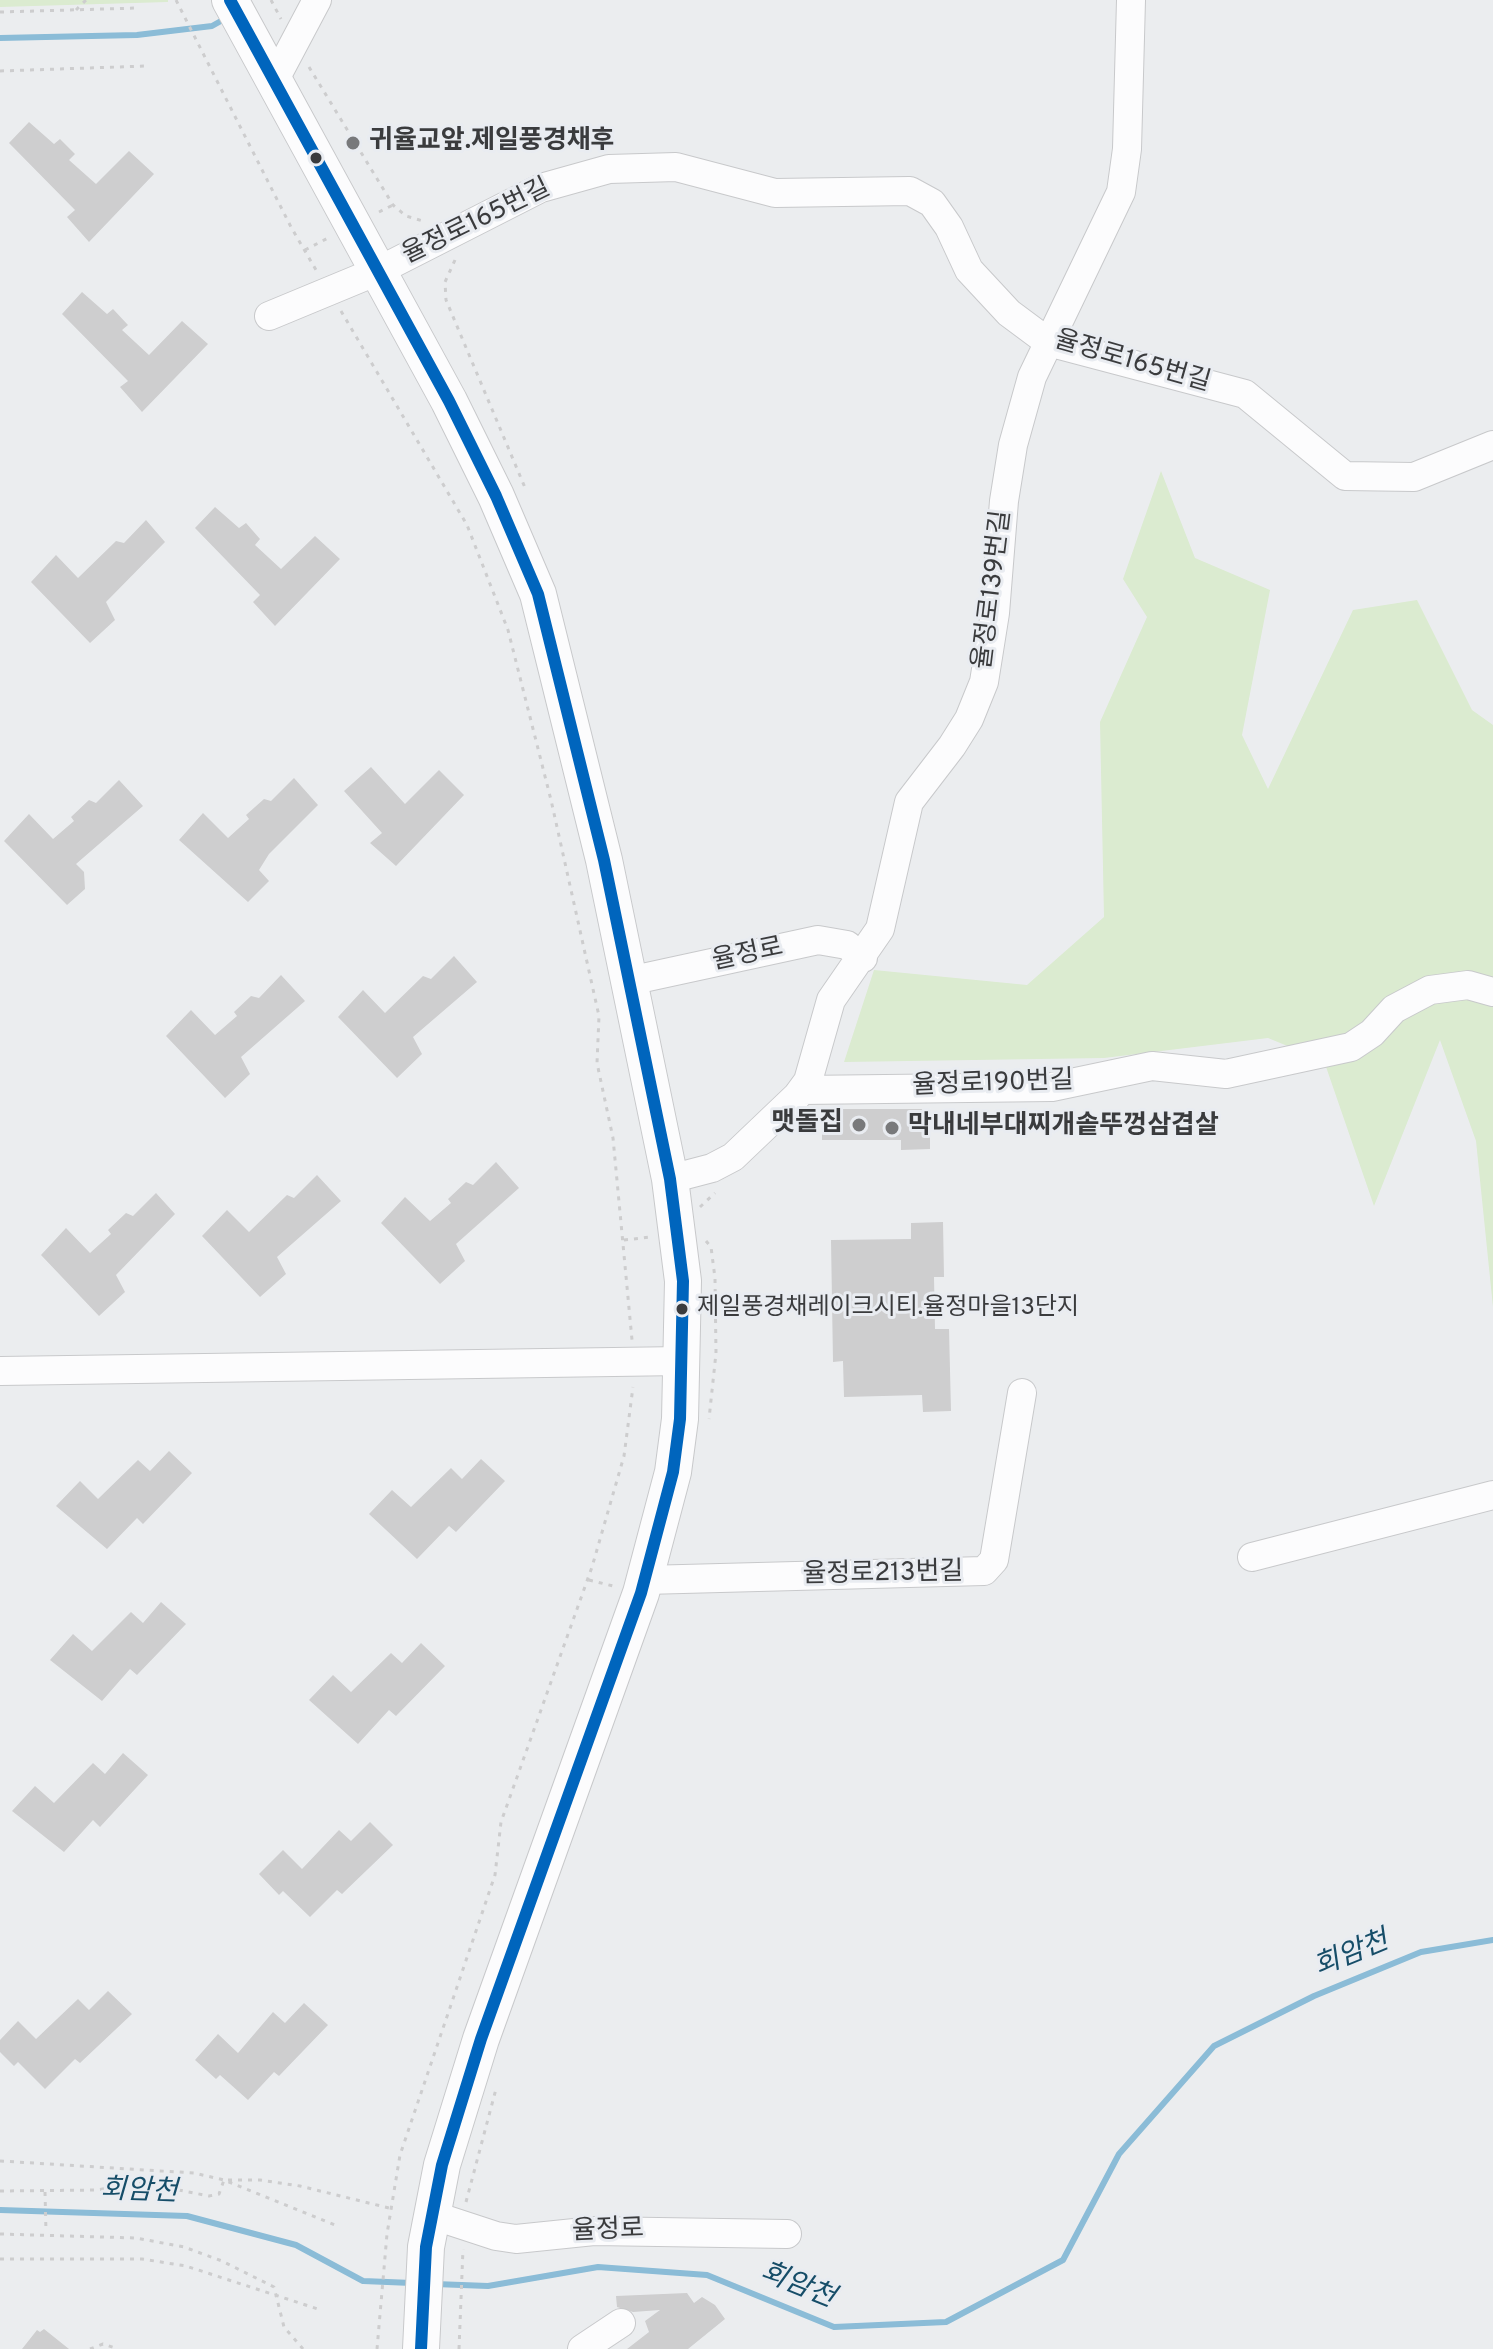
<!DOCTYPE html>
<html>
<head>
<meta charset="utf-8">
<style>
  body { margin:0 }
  canvas { display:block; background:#ebedef }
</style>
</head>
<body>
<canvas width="1493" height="2349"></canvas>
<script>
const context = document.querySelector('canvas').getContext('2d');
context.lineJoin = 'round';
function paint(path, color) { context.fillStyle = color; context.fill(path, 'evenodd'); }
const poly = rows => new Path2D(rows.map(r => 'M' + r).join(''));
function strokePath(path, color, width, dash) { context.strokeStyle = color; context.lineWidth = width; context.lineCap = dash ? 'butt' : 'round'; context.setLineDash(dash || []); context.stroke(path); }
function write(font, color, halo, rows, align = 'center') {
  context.font = font + ' Overpass,"Noto Sans KR",sans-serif'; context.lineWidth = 6; context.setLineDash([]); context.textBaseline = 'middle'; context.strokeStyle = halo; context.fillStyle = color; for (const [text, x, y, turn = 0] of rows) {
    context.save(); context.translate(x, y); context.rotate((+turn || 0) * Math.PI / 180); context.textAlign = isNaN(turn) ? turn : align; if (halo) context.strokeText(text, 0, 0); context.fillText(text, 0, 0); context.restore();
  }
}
paint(poly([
  [0,0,168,0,168,2,0,7],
  [1161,471,1195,558,1270,590,1242,735,1268,789,1353,610,1417,600,1472,710,1493,725,1493,1307,1476,1141,1440,1040,1374,1206,1324,1061,1268,1038,1104,1058,844,1062,874,970,1027,985,1104,917,1100,722,1147,617,1123,579]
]), '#dbebd0');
strokePath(poly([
  [0,38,137,35,212,26,228,17],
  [0,2210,187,2216,296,2245,363,2281,412,2283],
  [435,2284,488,2286,598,2267,707,2275,834,2327,946,2322,1063,2260,1119,2154,1214,2046,1314,1996,1421,1952,1493,1940]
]), '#8bbcd7', 6);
paint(poly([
  [29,122,54,144,60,139,75,154,69,160,96,184,129,151,154,174,89,242,67,217,75,210,9,143],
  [82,292,107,314,113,309,128,325,122,330,149,355,182,321,208,344,142,412,120,387,128,381,62,314],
  [215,507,239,528,246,523,260,539,255,545,281,569,315,536,340,559,275,626,253,602,260,595,195,528],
  [146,520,165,542,106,602,115,620,90,643,31,582,56,555,78,578,116,541,124,543],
  [371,767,405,804,439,770,464,795,396,866,370,843,382,833,344,791],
  [294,778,318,805,269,854,259,870,269,881,248,902,179,840,203,813,228,838,249,819,246,815,264,799,271,801],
  [119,780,143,806,76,864,84,872,85,889,67,905,4,841,29,814,53,839,74,821,71,817,89,800,96,803],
  [454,956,477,982,413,1037,422,1054,397,1078,338,1017,363,990,385,1013,423,976,431,979],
  [281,975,305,1001,241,1057,250,1074,225,1098,166,1036,191,1010,215,1035,237,1016,234,1012,251,996,259,998],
  [836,1109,930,1109,930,1149,901,1150,901,1140,822,1140,822,1125,836,1124],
  [496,1162,519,1188,456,1244,465,1261,440,1284,381,1223,405,1197,430,1221,451,1203,448,1199,466,1182,473,1185],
  [317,1175,341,1201,277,1257,286,1274,260,1297,202,1236,227,1210,249,1232,287,1195,294,1198],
  [156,1193,175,1214,116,1275,125,1292,99,1316,41,1255,66,1228,90,1253,111,1234,108,1230,126,1213,133,1216],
  [943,1222,944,1277,934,1277,935,1329,949,1329,951,1411,923,1412,922,1395,844,1397,843,1361,833,1362,831,1240,911,1239,911,1223],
  [169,1451,192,1473,143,1524,137,1518,107,1549,56,1506,80,1481,98,1499,138,1460,150,1471],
  [481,1459,505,1481,456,1532,449,1526,417,1559,369,1514,392,1490,411,1507,451,1468,462,1479],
  [161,1602,186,1624,137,1675,130,1669,102,1701,50,1660,73,1634,92,1651,131,1612,143,1623],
  [421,1643,445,1666,396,1716,389,1710,358,1744,309,1700,333,1675,351,1692,391,1653,402,1663],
  [123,1753,148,1775,100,1827,93,1820,64,1852,12,1811,35,1786,54,1803,93,1763,105,1774],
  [370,1822,393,1845,342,1894,337,1890,310,1917,283,1891,279,1895,259,1874,283,1850,302,1869,339,1830,351,1841],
  [108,1991,132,2014,80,2063,75,2059,45,2089,18,2062,14,2066,0,2052,0,2040,18,2021,36,2039,78,1999,89,2010],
  [304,2003,328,2025,279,2076,274,2072,248,2100,220,2075,216,2079,195,2060,218,2034,238,2053,273,2012,285,2023],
  [687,2293,694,2303,702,2297,715,2305,725,2319,688,2349,627,2349,649,2332,645,2321,660,2310,633,2312,617,2307,616,2296],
  [44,2329,69,2349,22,2349,37,2330,40,2332]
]), '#cececf');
const minor = poly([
  [273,83,317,0],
  [269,316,380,270,541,188,609,169,676,167,775,193,910,191,932,203,949,227,969,270,1009,313,1048,342,1245,394,1345,476,1414,477,1493,445],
  [629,981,818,940,847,945,863,958],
  [802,1090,1052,1087,1152,1066,1226,1074,1351,1047,1372,1033,1394,1009,1430,990,1468,985,1493,992],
  [670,1179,712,1168,733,1157,797,1096,808,1081,831,1000,880,929,909,802,952,746,969,719,984,682,995,613,1004,501,1013,445,1032,377,1121,192,1127,149,1131,0],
  [0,1371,682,1361],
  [1252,1557,1493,1495],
  [645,1580,984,1571,994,1560,1022,1393],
  [432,2215,496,2236,516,2239,594,2231,787,2234],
  [582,2349,621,2323]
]);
const major = poly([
  [230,0,449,401,496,496,538,594,604,860,670,1179,683,1281,680,1419,673,1472,641,1593,481,2039,442,2165,426,2247,421,2349]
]);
strokePath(minor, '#c8c9cb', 30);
strokePath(major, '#c8c9cb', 38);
strokePath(poly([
  [176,0,291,227,316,270],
  [271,0,281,19],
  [76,10,86,0],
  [0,12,138,8],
  [309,67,393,205,406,216,423,221],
  [0,71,147,66],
  [379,212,393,205],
  [305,250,330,237],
  [455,260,445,282,446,300,526,490],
  [341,311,467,525,508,630,551,800,599,1016,597,1063,613,1138,632,1340],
  [700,1207,715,1193],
  [624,1240,651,1237],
  [706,1241,711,1247,715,1278,716,1353,709,1419],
  [589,1580,613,1586],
  [0,2161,194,2173,224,2180,335,2225],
  [228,2180,260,2180,300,2186,389,2208],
  [0,2191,96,2190,144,2183,209,2196,219,2194,224,2180],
  [45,2192,46,2232],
  [466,2202,496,2089],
  [0,2234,136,2238,184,2247,222,2261,274,2287,284,2327,303,2349],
  [0,2259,142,2259,186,2266,321,2310],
  [90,2349,103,2344,118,2349],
  [377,2349,387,2234,400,2155,495,1875,501,1822,592,1567,624,1456,633,1387],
  [459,2349,463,2249]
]), '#cdcdce', 3, [4, 6]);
strokePath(minor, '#fcfcfd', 28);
strokePath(major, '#fcfcfd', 36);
strokePath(poly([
  [230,0,449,401,496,496,538,594,604,860,670,1179,683,1281,680,1419,673,1472,641,1593,481,2039,442,2165,426,2247,421,2349]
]), '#0065bd', 12);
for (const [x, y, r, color] of [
  [353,143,8,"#78797b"],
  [316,158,7,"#3a3b3d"],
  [859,1125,8,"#78797b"],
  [892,1128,8,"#78797b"],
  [682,1309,7,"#3a3b3d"]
]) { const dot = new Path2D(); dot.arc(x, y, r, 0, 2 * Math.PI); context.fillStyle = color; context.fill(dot); strokePath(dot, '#e9ecf1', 3); }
write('24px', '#3a3b3d', '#e9ecf1', [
  ["제일풍경채레이크시티.율정마을13단지",697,1309]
], 'left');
write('bold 26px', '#3a3b3d', '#e9ecf1', [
  ["귀율교앞.제일풍경채후",369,143],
  ["맷돌집",843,1125,"right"],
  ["막내네부대찌개솥뚜껑삼겹살",908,1128]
], 'left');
write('26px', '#3a3b3d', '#e9ecf1', [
  ["율정로165번길",477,223,-26],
  ["율정로165번길",1132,363,16],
  ["율정로139번길",994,590,-83],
  ["율정로",748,956,-12],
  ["율정로190번길",993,1085,-2],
  ["율정로213번길",883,1575,-1],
  ["율정로",608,2232,-2]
]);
write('italic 28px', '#164d68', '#e9ecf1', [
  ["회암천",1352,1956,-22],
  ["회암천",139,2193,2],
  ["회암천",797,2287,22]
]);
</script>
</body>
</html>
